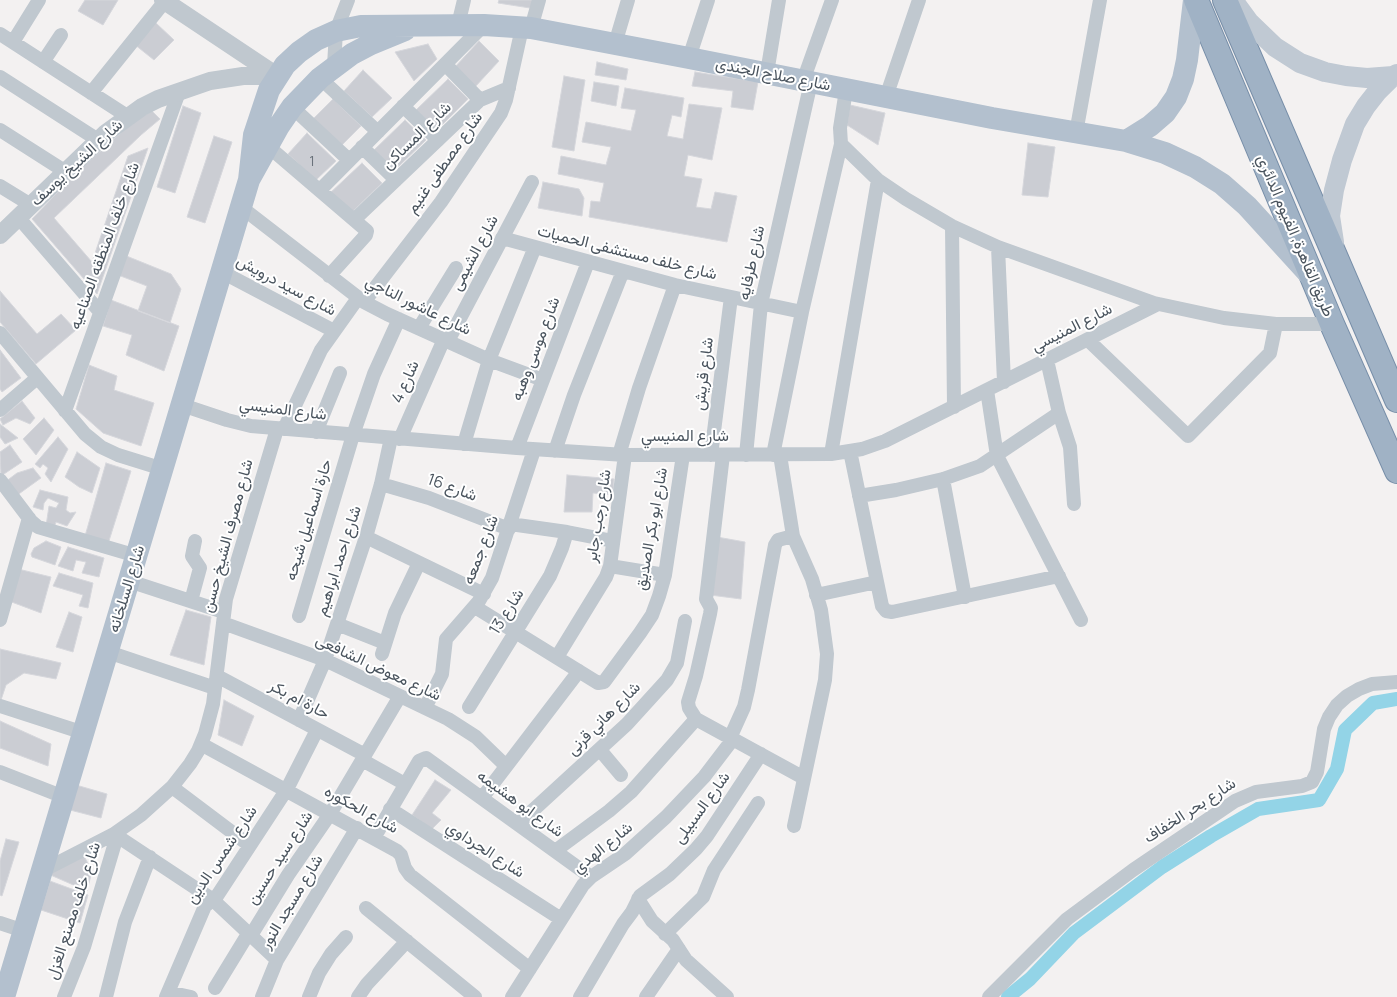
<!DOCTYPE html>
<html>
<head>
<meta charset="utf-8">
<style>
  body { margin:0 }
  canvas { display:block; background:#f3f1f1 }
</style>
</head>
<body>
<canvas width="1397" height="997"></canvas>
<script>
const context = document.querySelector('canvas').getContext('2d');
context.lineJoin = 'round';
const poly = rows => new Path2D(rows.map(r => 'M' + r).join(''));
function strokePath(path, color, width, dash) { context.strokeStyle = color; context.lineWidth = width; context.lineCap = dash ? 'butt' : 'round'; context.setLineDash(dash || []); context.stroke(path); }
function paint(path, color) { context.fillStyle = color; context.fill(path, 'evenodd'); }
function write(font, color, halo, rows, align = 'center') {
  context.font = font + ' Manrope,Vazirmatn,sans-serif'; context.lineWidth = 4; context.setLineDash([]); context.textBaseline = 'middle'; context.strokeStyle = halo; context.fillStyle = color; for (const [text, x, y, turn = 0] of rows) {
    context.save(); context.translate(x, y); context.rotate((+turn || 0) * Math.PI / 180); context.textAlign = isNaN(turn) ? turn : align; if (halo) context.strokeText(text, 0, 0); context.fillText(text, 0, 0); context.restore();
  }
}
strokePath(poly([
  [1008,997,1030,979,1074,933,1162,867,1211,836,1258,809,1319,800,1337,769,1345,730,1373,703,1397,699]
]), '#93d4e7', 14);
const building = poly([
  [85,0,118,0,103,25,78,11,85,0],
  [499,0,534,0,530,8,498,3,499,0],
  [156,23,174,40,154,60,134,44,156,23],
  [479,41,499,61,475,87,454,68,479,41],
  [428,44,437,59,414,81,395,52,428,44],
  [597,62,628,69,626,80,595,75,597,62],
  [363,70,392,98,372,117,344,91,363,70],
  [695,72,758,82,753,110,731,107,733,91,692,86,695,72],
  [564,76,585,80,574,151,552,147,564,76],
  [448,79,468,99,437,130,416,110,448,79],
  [594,82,619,86,616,106,591,101,594,82],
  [625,88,684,98,681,117,672,115,667,136,683,139,689,104,722,108,712,160,688,155,684,176,702,179,696,207,711,209,715,192,737,196,727,242,589,217,591,201,600,202,604,183,558,174,561,156,606,165,611,147,582,142,586,122,631,131,636,110,621,108,625,88],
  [333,99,361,126,341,146,313,119,333,99],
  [850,105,885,113,878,145,847,125,850,105],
  [183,106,201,113,175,193,157,187,183,106],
  [152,111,160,119,141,135,54,218,92,262,128,156,148,148,97,294,32,219,76,173,115,138,135,120,152,111],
  [405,120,426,140,395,170,373,151,405,120],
  [307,133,336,161,316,180,288,154,307,133],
  [214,136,232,142,205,223,187,217,214,136],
  [1028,143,1055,147,1048,197,1022,195,1028,143],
  [362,163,382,183,351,213,329,194,362,163],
  [543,182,579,189,584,198,582,216,538,208,543,182],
  [124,255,171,274,181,289,170,323,138,311,147,286,118,275,124,255],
  [0,291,37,334,61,314,76,330,36,364,0,322,0,291],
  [111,300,179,326,164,371,126,355,132,335,103,326,111,300],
  [0,350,21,378,2,392,0,389,0,350],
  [89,365,117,376,114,390,154,403,141,446,103,433,76,409,89,365],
  [22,401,35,418,30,424,16,418,3,425,0,419,22,401],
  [44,418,54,430,36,455,23,439,44,418],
  [0,424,18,438,5,444,0,437,0,424],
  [58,437,68,449,51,482,45,474,48,468,43,464,40,468,35,464,58,437],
  [10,445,22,462,1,476,0,452,10,445],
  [77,452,100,468,92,493,79,487,65,477,77,452],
  [106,463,131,471,108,544,85,536,106,463],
  [33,468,41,478,16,496,5,482,17,473,33,468],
  [567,475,614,479,613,495,593,493,592,512,564,512,567,475],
  [40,490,68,497,66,510,70,513,76,512,67,526,56,522,54,528,46,526,49,506,56,508,59,503,48,498,44,503,43,510,33,507,40,490],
  [717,537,745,542,741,599,710,595,717,537],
  [46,541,61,547,55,565,32,557,31,554,34,548,46,541],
  [68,547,104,558,99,577,82,573,86,562,76,560,73,571,58,566,68,547],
  [18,569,51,577,41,613,9,601,18,569],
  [59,573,93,583,88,608,79,606,83,595,53,586,59,573],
  [186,610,211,617,204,665,170,655,186,610],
  [69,612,82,617,73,652,56,647,69,612],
  [0,649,61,663,56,679,24,673,6,685,0,703,0,649],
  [224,700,254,716,242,746,218,735,224,700],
  [0,721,51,744,48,766,0,748,0,721],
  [435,780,451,790,432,813,441,820,432,829,412,815,435,780],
  [76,785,107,794,101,818,70,810,76,785],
  [6,839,19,842,2,896,0,895,0,861,6,839],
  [83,854,92,871,87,891,46,873,83,854],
  [50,881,88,895,80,923,41,910,50,881]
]);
paint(building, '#cbcdd3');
strokePath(building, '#d6d7dc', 1);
const trunk = poly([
  [1196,0,1332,324,1397,471],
  [1225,0,1397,400]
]);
strokePath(trunk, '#778ea8', 26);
strokePath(poly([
  [458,25,464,0],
  [531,28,539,0],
  [0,34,127,116],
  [13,42,39,0],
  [615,44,628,0],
  [689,58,708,0],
  [43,62,61,35],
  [445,64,480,100],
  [334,66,336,31,348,0],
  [767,73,779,0],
  [0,77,98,140],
  [320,78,378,132],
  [803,81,832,0],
  [846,90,840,128,841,144,878,180,906,199,952,226,998,247,1154,303,1224,318,1276,324,1332,324],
  [91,93,165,1],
  [886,97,919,0],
  [403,106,438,140],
  [292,107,349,160],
  [0,130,66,172],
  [1076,133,1100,0],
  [263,142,367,231,366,235,329,276],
  [362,147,396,180],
  [0,186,31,205],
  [320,190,484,25],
  [241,207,364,302,387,314,489,360,543,380],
  [18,217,100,312],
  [355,219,480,100,509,88],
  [952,226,954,407],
  [502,238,675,285,802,312],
  [998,247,1004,382],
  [222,272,334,331],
  [364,302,441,202,501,113,506,100,522,28],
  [419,328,456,268],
  [0,333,85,434,101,447,118,455,163,469],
  [1088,340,1188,436,1270,353,1276,324],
  [448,341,532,182],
  [1047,360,1059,413,1070,447,1074,504],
  [987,390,997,456,1081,620],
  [182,405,227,420,251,426,517,448,625,455,831,454,862,449,885,441,1158,304],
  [0,410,37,378],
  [65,411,179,92],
  [284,429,321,350,358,298],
  [316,432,340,373],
  [400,439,444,339],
  [464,444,489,360,535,247],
  [517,448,588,262],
  [555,451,574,395,623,271],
  [850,451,882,606,886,611,892,612,1059,576],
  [831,454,878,180],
  [619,455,639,388,675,285],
  [711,455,731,297],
  [746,455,761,304,811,82],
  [773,455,802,312,841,144],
  [943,479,965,597],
  [0,480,31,521,38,527,137,556],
  [381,484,429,498,509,529],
  [859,496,896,490,943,479,980,466,1059,413],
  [510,524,567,532,613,541],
  [793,536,812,579,821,610,827,654,825,680,794,826],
  [366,537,484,594],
  [610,566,665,575],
  [129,581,224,612],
  [816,595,877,582],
  [191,601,200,568,192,556,195,541],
  [475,607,598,683,604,682,640,633,652,615,659,596,665,575,683,455],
  [299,616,353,435,374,374,399,319],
  [0,620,29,518],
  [223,623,325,660,448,719,476,737,506,766],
  [337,624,385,643],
  [108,652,215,688],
  [382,654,395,613,419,563],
  [557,657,606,577,610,566,625,455],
  [217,676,365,755],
  [0,706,84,733],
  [469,707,550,576,562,548,567,532],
  [425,708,442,674,446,639,479,601,492,578,534,450],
  [696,719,804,778],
  [299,720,325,660,366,537,381,484,391,438],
  [730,738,744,707,748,690,775,545,778,540,793,536,780,455],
  [201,744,397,851,401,855,405,868,410,875,530,969],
  [600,750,621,775],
  [362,760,405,784],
  [0,772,64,797],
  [172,787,249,845],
  [482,798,579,671],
  [390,809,561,919],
  [518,824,627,724,667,680,677,663,685,621],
  [114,834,212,899,277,960],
  [374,838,419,761,426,758,591,877],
  [555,851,609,811,631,792,696,719,689,708,688,702,696,676,710,614,711,608,706,599,723,455],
  [42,871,114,834,141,815,172,787,190,764,198,751,205,734,213,704,226,599,277,429],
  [638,899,652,921,673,940,686,960,727,997],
  [366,908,475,997],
  [0,923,24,931],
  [665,934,703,897,714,870,758,803],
  [250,937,288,875,330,814,400,696],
  [215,988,248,934],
  [168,992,191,997],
  [64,997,84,947,117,836],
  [106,997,125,922,150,857],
  [166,997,205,906,217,896,287,789,317,730],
  [262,997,277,960,357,828],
  [309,997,319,973,331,954,346,937],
  [358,997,367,984,407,941],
  [512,997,583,885,591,877,625,854,666,817,704,777,733,739],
  [580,997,623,924,632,912,640,896,670,874,696,849,707,836,761,754],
  [646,997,679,949],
  [989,997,1067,919,1133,870,1235,801,1256,792,1302,786,1312,782,1317,772,1324,729,1329,717,1337,705,1347,696,1359,689,1372,684,1397,682]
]), '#c0c8cf', 14);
strokePath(poly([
  [163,0,277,76],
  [0,235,106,133,142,107,158,99,210,81,243,76,277,76]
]), '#c0c8cf', 18);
strokePath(poly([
  [1233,0,1249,22,1275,47,1300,63,1325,72,1346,76,1367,78,1393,76],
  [1334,242,1330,216,1334,190,1342,160,1355,124,1366,106,1377,92,1393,76,1397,74]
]), '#c0c9d3', 20);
strokePath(poly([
  [1126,141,1150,126,1165,113,1176,97,1183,79,1187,60,1194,0],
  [249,180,254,135,269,90,285,65,299,52,316,40,336,31,361,26,484,25,531,28,689,58,992,118,1126,141,1165,153,1195,167,1222,184,1247,206,1309,274],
  [4,997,249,180,279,126,292,107,320,78,352,54,371,44,405,30]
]), '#b3c0ce', 22);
strokePath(trunk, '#a0b2c5', 24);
write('14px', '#6a727b', null, [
  ["1",312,162]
]);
write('16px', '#4a545e', '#fff', [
  ["شارع صلاح الجندى",773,75,11],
  ["شارع المساكن",417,136,-44],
  ["شارع الشيخ يوسف",77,163,-43],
  ["شارع مصطفى غنيم",445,163,-55],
  ["طريق القاهرة, الفيوم الدائري",1295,236,67],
  ["شارع خلف المنطقه الصناعيه",105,246,-70],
  ["شارع الشيمى",475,253,-62],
  ["شارع خلف مستشفى الحميات",627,253,14],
  ["شارع طرفايه",752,263,-78],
  ["شارع سيد درويش",286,286,28],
  ["شارع عاشور الناجي",418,306,26],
  ["شارع المنيسي",1072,328,-27],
  ["شارع موسى وهبه",536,349,-69],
  ["شارع قريش",704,374,-83],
  ["شارع 4",406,382,-66],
  ["شارع المنيسي",283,410,7],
  ["شارع المنيسي",685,437],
  ["شارع 16",452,488,20],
  ["شارع رجب جابر",599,516,-81],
  ["حارة اسماعيل شيحه",309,520,-73],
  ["شارع ابو بكر الصديق",652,529,-80],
  ["شارع مصرف الشيخ حسن",228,536,-75],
  ["شارع جمعه",481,550,-69],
  ["شارع احمد ابراهيم",339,561,-72],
  ["شارع السلخانه",127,589,-73],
  ["شارع 13",507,612,-58],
  ["شارع معوض الشافعى",378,668,25],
  ["حارة ام بكر",299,700,28],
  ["شارع هاني قرنى",604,719,-45],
  ["شارع ابو هشيمه",520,804,36],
  ["شارع السبيلى",702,808,-54],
  ["شارع الحكوره",361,810,29],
  ["شارع بحر الخفاف",1190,811,-33],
  ["شارع الهدي",603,848,-39],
  ["شارع الجرداوي",485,850,33],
  ["شارع شمس الدين",222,855,-56],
  ["شارع سيد حسين",280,858,-57],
  ["شارع مسجد النور",292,902,-59],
  ["شارع خلف مصنع الغزل",74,911,-72]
]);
</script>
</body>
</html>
